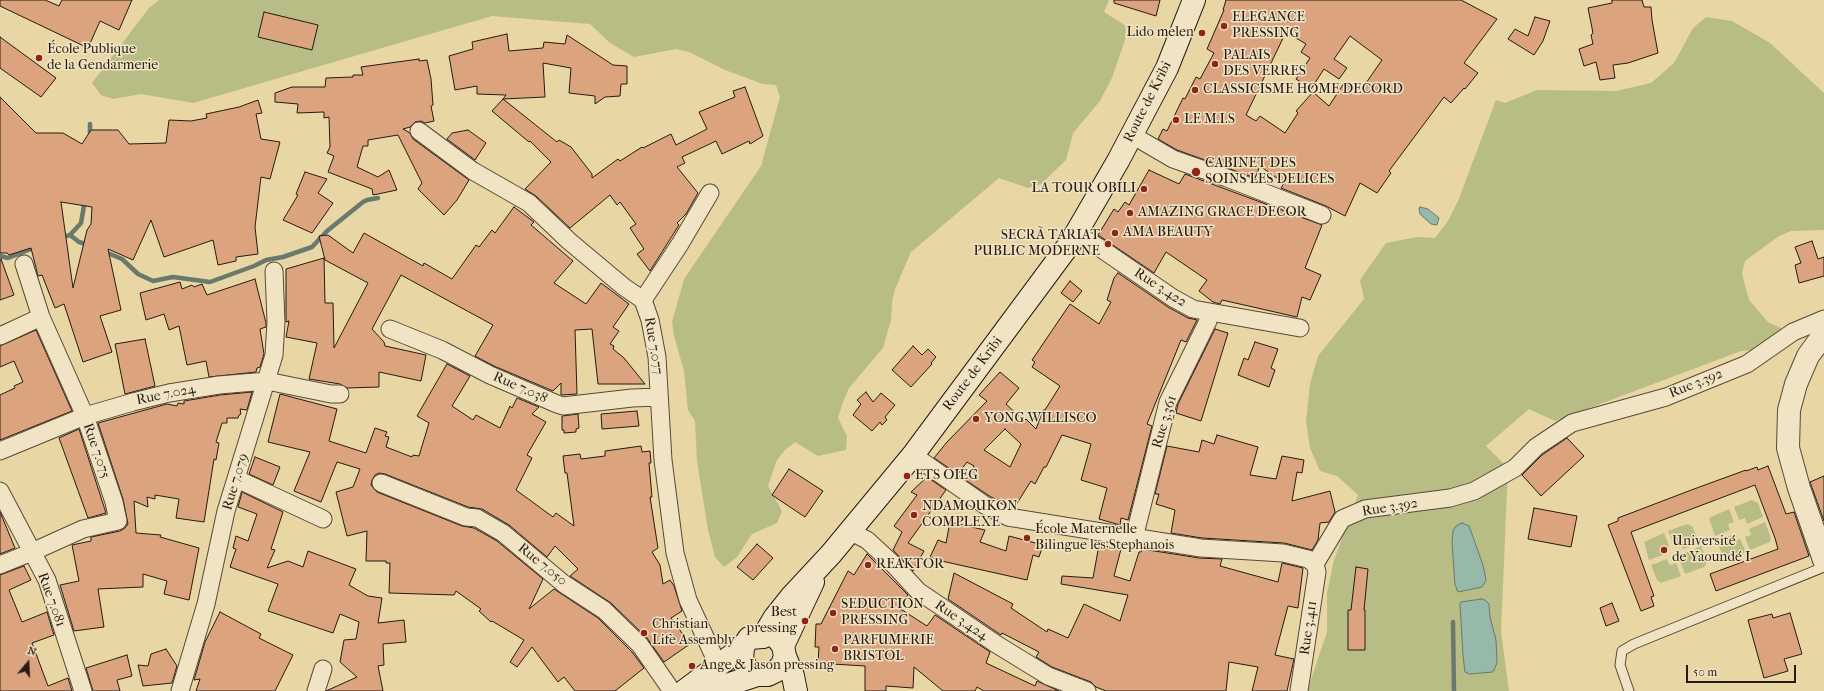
<!DOCTYPE html>
<html>
<head>
<meta charset="utf-8">
<style>
  body { margin:0 }
  #map { position:relative; width:1824px; height:691px; overflow:hidden; background:#e9d6a5; font-family:"IM FELL French Canon",serif }
  canvas { display:block }
  .north { position:absolute; left:8px; top:643px; width:40px; height:40px; -webkit-text-stroke:3px #f1e4c4; paint-order:stroke; rotate:19deg; font-size:11px; font-weight:700; line-height:16px; text-align:center; color:#261a12 }
  .north::after { content:''; display:block; margin:auto; width:14px; height:18px; background:#261a12; clip-path:polygon(50% 0,100% 100%,50% 72%,0 100%) }
  .scale { position:absolute; left:1686px; top:665px; width:110px; height:18px; box-sizing:border-box; border:2px solid #261a12; border-top:0; padding-left:5px; font-size:12px; line-height:14px; white-space:nowrap; color:#261a12; -webkit-text-stroke:3px #f1e4c4; paint-order:stroke }
</style>
</head>
<body>
<div id="map">
<canvas width="1824" height="691"></canvas>
<div class="north">N</div>
<div class="scale">50 m</div>
</div>
<script>
const context = document.querySelector('canvas').getContext('2d');
context.lineJoin = 'round';
function paint(path, color) { context.fillStyle = color; context.fill(path, 'evenodd'); }
const poly = rows => new Path2D(rows.map(r => 'M' + r).join(''));
function strokePath(path, color, width, dash) { context.strokeStyle = color; context.lineWidth = width; context.lineCap = dash ? 'butt' : 'round'; context.setLineDash(dash || []); context.stroke(path); }
function write(font, color, halo, rows, align = 'center') {
  context.font = font + ' "IM FELL French Canon",serif'; context.lineWidth = 3; context.setLineDash([]); context.textBaseline = 'middle'; context.strokeStyle = halo; context.fillStyle = color; for (const [text, x, y, turn = 0] of rows) {
    context.save(); context.translate(x, y); context.rotate((+turn || 0) * Math.PI / 180); context.textAlign = isNaN(turn) ? turn : align; if (halo) context.strokeText(text, 0, 0); context.fillText(text, 0, 0); context.restore();
  }
}
paint(poly([
  [159,0,1109,0,1104,12,1126,26,1125,40,1112,78,1100,101,1073,133,1066,160,1041,184,1028,188,999,178,911,252,895,289,892,302,891,320,883,348,849,388,843,402,838,418,847,436,846,450,818,456,795,442,785,450,777,460,768,486,782,511,777,523,752,534,737,557,724,567,715,557,708,530,697,461,695,421,688,410,684,371,674,336,672,322,684,279,761,166,780,97,776,85,763,84,725,70,689,52,676,49,634,57,610,43,590,24,492,16,193,103,141,94,113,99,101,95,92,83,149,8],
  [1706,17,1732,21,1770,43,1824,93,1824,230,1791,231,1779,236,1745,261,1742,274,1749,300,1768,322,1787,331,1769,349,1741,351,1555,421,1529,409,1486,446,1508,468,1501,632,1509,691,1307,691,1327,632,1327,593,1334,560,1358,495,1337,476,1320,471,1310,448,1306,421,1310,384,1318,356,1364,299,1360,280,1386,243,1417,237,1435,238,1448,221,1458,201,1496,100,1505,103,1537,90,1616,91,1651,83,1674,63,1693,28],
  [1752,500,1758,503,1763,517,1747,524,1745,518,1739,520,1734,507],
  [1729,509,1734,522,1728,524,1730,530,1715,536,1709,518],
  [1765,522,1771,538,1770,542,1750,550,1745,537,1751,535,1749,529],
  [1687,524,1692,526,1699,542,1683,549,1680,542,1674,544,1668,531],
  [1664,533,1669,546,1663,549,1665,554,1649,560,1644,542],
  [1732,535,1734,541,1740,539,1746,552,1726,559,1723,557,1717,541],
  [1701,546,1707,561,1706,564,1704,567,1685,574,1680,561,1687,558,1685,553],
  [1667,559,1670,565,1676,563,1681,576,1661,583,1657,580,1651,565]
]), '#b8bd85');
const water = poly([
  [1420,207,1428,209,1439,218,1437,225,1431,224,1420,214,1419,208,1420,207],
  [1462,523,1469,526,1483,565,1486,580,1482,587,1458,592,1455,585,1452,542,1453,531,1456,526,1462,523],
  [1481,599,1485,600,1489,604,1490,617,1496,640,1497,663,1493,672,1469,674,1465,672,1463,656,1460,604,1461,602,1481,599]
]);
paint(water, '#97b9a9');
strokePath(water, '#6a796d', 1);
strokePath(poly([
  [90,124,90,137],
  [70,235,79,242,89,245],
  [67,236,70,235,81,223,85,200],
  [103,251,122,259,138,274,153,281,173,277,210,282,254,266,266,260,283,257,312,247,327,231,363,202,367,200,378,198],
  [0,256,8,258,36,247],
  [1453,622,1454,691]
]), '#6a796d', 4.5);
const building = poly([
  [0,0,45,0,59,6,62,0,132,0,119,30,100,21,88,48,0,6,0,0],
  [1114,0,1160,0,1156,16,1114,3,1114,0],
  [1226,0,1461,0,1497,19,1464,63,1478,73,1465,89,1464,88,1451,103,1444,97,1389,171,1391,173,1377,193,1360,183,1345,216,1326,206,1281,188,1284,183,1260,166,1255,178,1177,150,1158,139,1163,129,1167,131,1183,98,1185,99,1196,77,1200,79,1214,53,1207,49,1224,10,1223,10,1226,0],
  [1286,32,1306,44,1301,52,1310,58,1296,79,1311,89,1324,69,1339,79,1347,68,1334,59,1350,36,1382,60,1359,93,1344,83,1329,106,1313,92,1296,111,1298,113,1285,133,1260,116,1256,121,1246,115,1286,32],
  [1612,0,1642,0,1644,7,1651,7,1652,20,1658,53,1628,63,1613,65,1615,78,1600,80,1596,62,1584,66,1579,49,1593,44,1591,35,1593,33,1588,8,1612,3,1612,0],
  [264,12,318,25,312,50,258,37,264,12],
  [1535,17,1550,21,1543,41,1534,55,1508,39,1515,29,1528,36,1535,17],
  [507,34,509,51,543,48,544,42,565,44,567,35,613,65,627,66,627,84,621,84,620,96,605,97,595,104,595,96,569,93,571,68,543,63,545,97,503,99,506,95,477,94,477,86,455,90,449,56,473,49,472,42,507,34],
  [0,37,56,78,41,97,0,68,0,37],
  [419,59,419,61,427,60,431,79,433,105,431,106,434,121,425,123,421,121,415,122,410,127,403,129,410,133,413,139,469,180,457,200,444,215,418,189,422,183,398,135,368,140,368,146,363,146,357,167,378,177,389,170,397,190,373,195,372,189,328,172,334,156,327,153,330,147,329,117,324,118,324,112,297,113,298,104,275,102,275,93,292,87,325,87,326,78,353,77,353,75,363,75,361,67,419,59],
  [745,87,763,136,750,144,749,141,722,154,716,141,682,157,685,163,677,167,698,193,686,214,677,223,679,225,650,271,637,254,644,249,630,228,636,224,620,202,617,205,610,195,570,228,536,196,525,189,551,162,530,141,529,142,492,111,503,99,557,142,559,140,571,147,592,174,592,178,618,159,620,161,642,147,643,148,671,134,676,145,707,129,699,112,735,97,733,91,745,87],
  [0,97,36,133,63,133,82,144,91,130,118,130,129,144,166,143,169,120,191,121,207,118,206,114,239,107,258,100,262,113,256,114,261,139,280,142,270,179,261,177,255,227,258,254,236,257,236,261,218,265,213,240,164,257,151,220,133,260,108,249,121,310,100,316,112,352,83,362,64,304,55,308,42,275,38,276,31,248,9,255,7,253,0,253,0,97],
  [61,202,92,207,91,224,87,230,73,288,61,202],
  [468,130,486,143,475,160,447,139,452,133,468,130],
  [1149,170,1179,184,1185,174,1322,225,1305,268,1321,275,1310,300,1302,297,1297,317,1222,300,1220,304,1213,302,1199,291,1207,280,1166,252,1154,273,1098,235,1114,209,1118,212,1125,202,1129,205,1149,170],
  [305,172,327,179,318,193,333,203,312,233,283,220,298,195,296,194,305,172],
  [514,207,534,222,531,225,573,261,554,283,586,304,601,283,629,304,613,327,619,331,610,344,614,346,613,349,624,358,645,384,598,384,592,329,575,330,577,394,561,395,561,383,553,391,494,366,475,356,493,325,401,275,372,329,384,342,385,346,426,355,421,381,379,372,379,387,347,388,340,384,309,379,317,343,286,337,289,321,286,322,286,269,324,258,325,303,333,303,334,348,368,283,325,260,319,236,328,235,353,253,364,233,423,266,424,263,452,279,476,245,479,247,492,230,495,233,514,207],
  [1812,241,1818,259,1824,257,1824,276,1799,283,1795,265,1801,263,1795,247,1812,241],
  [1,259,14,295,0,300,0,260,1,259],
  [1118,273,1168,307,1188,318,1197,320,1186,342,1181,340,1147,424,1152,426,1128,520,1121,518,1120,525,1099,519,1107,488,1081,480,1091,444,1062,435,1046,467,1044,467,1035,484,1031,481,1014,508,991,497,967,481,974,466,967,462,958,474,934,458,947,442,987,401,979,395,1000,372,1019,388,1006,404,1024,421,1026,419,1036,429,1043,410,1045,410,1060,386,1032,367,1035,362,1032,360,1070,304,1099,324,1111,302,1107,300,1114,278,1118,273],
  [1005,429,1021,444,1010,467,984,450,1005,429],
  [255,279,266,323,266,327,260,329,264,354,260,367,257,368,256,372,209,377,206,361,187,365,179,326,169,330,164,314,146,320,140,293,180,282,182,289,192,285,194,287,202,284,207,295,255,279],
  [1070,281,1082,291,1073,302,1061,293,1070,281],
  [1215,329,1228,333,1201,421,1176,413,1178,404,1215,329],
  [36,330,72,411,0,440,0,395,15,388,14,386,23,382,14,361,0,367,0,346,36,330],
  [145,339,155,386,125,394,115,344,145,339],
  [1255,342,1278,349,1271,368,1275,370,1269,387,1238,375,1244,358,1248,360,1255,342],
  [913,346,922,355,928,349,936,357,931,363,932,364,911,387,892,370,913,346],
  [447,364,470,376,452,406,473,420,476,415,500,428,510,406,512,408,517,398,539,407,532,414,546,422,527,455,532,458,516,490,553,517,556,513,574,526,567,473,565,473,563,456,580,454,581,459,605,456,605,451,641,446,642,452,650,451,651,463,649,463,652,497,650,497,658,548,652,552,660,565,663,584,670,580,674,586,682,611,671,618,690,644,664,662,647,638,611,603,570,576,578,569,555,546,547,557,509,525,482,509,468,507,385,474,379,473,375,475,372,480,371,485,377,492,462,526,474,528,497,541,543,579,529,609,554,589,598,618,632,652,644,668,615,691,575,691,564,677,558,682,532,647,517,667,510,662,524,640,492,621,491,622,479,611,481,609,456,591,454,595,389,593,390,563,386,563,386,561,366,561,367,531,347,536,336,492,353,487,360,469,337,462,321,502,294,491,310,452,268,442,280,394,337,409,329,441,366,453,375,428,387,432,385,436,389,437,386,447,412,457,413,455,419,456,429,423,417,416,447,364],
  [252,392,247,410,240,409,241,414,239,415,238,418,227,418,227,423,222,423,216,442,219,443,216,460,214,459,204,522,176,518,179,499,155,495,155,499,147,497,148,507,134,501,136,533,161,535,160,537,199,548,189,600,164,594,167,581,143,574,143,587,98,589,104,627,74,631,60,585,79,581,72,545,91,541,91,537,120,531,125,528,128,524,123,499,98,423,167,404,177,406,178,403,184,404,184,401,220,395,252,392],
  [866,392,873,402,881,393,895,405,885,417,887,420,882,425,880,422,872,431,853,415,861,404,857,400,866,392],
  [637,411,639,426,602,429,601,414,637,411],
  [578,414,579,428,576,429,576,432,564,433,564,430,562,430,562,416,578,414],
  [79,429,106,513,88,518,59,438,79,429],
  [1217,435,1258,447,1250,475,1276,479,1282,456,1304,460,1302,473,1297,472,1292,501,1330,491,1335,512,1329,522,1320,523,1318,540,1312,550,1284,543,1202,538,1171,533,1175,510,1156,504,1159,494,1155,494,1167,446,1199,452,1202,440,1214,444,1217,435],
  [1567,438,1584,456,1541,496,1522,475,1542,455,1567,438],
  [255,457,280,467,273,485,249,474,255,457],
  [1768,466,1786,514,1794,512,1809,556,1716,591,1710,574,1778,549,1775,538,1755,485,1631,532,1654,596,1651,597,1654,606,1641,611,1608,525,1618,521,1618,518,1694,489,1746,470,1746,471,1757,467,1758,470,1768,466],
  [789,469,823,491,805,517,772,495,789,469],
  [1824,476,1824,521,1810,482,1824,476],
  [927,477,946,490,908,543,924,551,913,571,893,550,902,532,894,526,917,495,911,492,927,477],
  [242,492,283,512,271,549,275,550,267,568,288,561,303,567,308,551,356,569,349,585,368,596,382,598,378,623,404,620,406,642,383,644,384,665,378,666,383,691,326,691,357,677,340,662,344,640,356,639,359,622,340,614,333,633,268,611,278,584,230,567,236,549,233,548,236,536,248,541,257,514,238,507,242,492],
  [1534,508,1577,516,1571,547,1528,539,1534,508],
  [0,512,15,548,0,554,0,512],
  [950,522,985,530,980,542,1006,551,1009,536,1043,545,1039,557,1033,555,1027,580,937,560,930,557,938,540,946,543,950,522],
  [757,544,773,558,753,580,737,567,757,544],
  [1099,545,1121,549,1114,576,1130,581,1139,552,1141,552,1142,549,1199,558,1222,559,1220,566,1278,582,1282,563,1303,568,1298,608,1288,606,1275,655,1294,659,1287,691,1252,691,1258,667,1229,662,1226,691,1106,691,1096,687,1091,682,1052,667,1036,657,1039,652,1002,633,1001,635,948,599,954,573,1013,604,1011,608,1047,632,1048,629,1068,638,1084,604,1120,621,1128,595,1061,584,1062,576,1093,578,1099,545],
  [867,554,908,595,899,608,927,626,935,615,990,652,986,663,1035,686,1037,681,1059,691,984,691,977,687,975,691,943,691,914,667,913,688,886,686,886,691,865,691,865,666,832,664,832,667,821,666,821,663,818,663,819,647,815,647,816,624,821,624,848,571,854,575,867,554],
  [24,566,31,580,9,590,22,622,47,612,54,635,32,643,48,686,68,678,72,691,0,691,0,575,24,566],
  [1356,567,1368,569,1364,610,1365,610,1365,650,1348,650,1348,610,1351,610,1356,567],
  [1612,603,1619,621,1606,626,1600,608,1612,603],
  [220,612,261,634,259,638,293,655,275,691,196,691,200,679,194,680,205,642,220,612],
  [1790,613,1802,654,1784,659,1788,671,1764,678,1748,620,1772,614,1773,618,1790,613],
  [166,649,177,666,172,683,143,686,138,665,148,666,151,654,166,649],
  [127,655,132,676,117,680,120,691,93,691,86,668,127,655]
]);
paint(building, '#dba47f');
strokePath(building, '#261a12', 1);
const service = poly([
  [1629,691,1620,665,1622,651,1634,644,1824,567]
]);
const minor = poly([
  [419,131,473,171,529,203,569,241,624,287,643,300,650,320,657,357,663,460,675,553,688,600,718,665],
  [1132,135,1173,159,1227,178,1322,215],
  [1076,234,1100,248,1173,298,1193,309,1300,328],
  [643,300,680,244,710,193],
  [390,329,442,350,490,375,557,404,563,406,632,398,659,397],
  [0,336,41,317],
  [0,451,85,416,133,402,169,393,219,385,267,381,331,394,340,394],
  [913,455,986,506,1008,517,1201,548,1283,553,1308,559,1315,564,1342,519,1365,509,1450,498,1474,491,1515,468,1536,447,1572,423,1666,397,1747,364,1793,332,1824,319],
  [237,479,323,519],
  [381,483,466,517,477,518,503,533,564,584,604,610,640,645,672,691],
  [0,491,47,580,83,691],
  [849,531,867,540,893,564,918,591,996,644,1048,676,1087,691],
  [1134,538,1168,402,1208,321,1209,312],
  [0,565,32,552,83,529,118,521,114,502,85,416,41,317,24,264],
  [180,691,206,604,226,511,274,355,276,322,274,271],
  [316,691,323,669],
  [1299,691,1317,572,1315,564]
]);
const tertiary = poly([
  [1824,334,1808,356,1796,384,1789,410,1788,448,1799,488,1824,560]
]);
const secondary = poly([
  [763,637,775,617,791,597,831,554,913,455,1071,242,1118,161,1167,68,1194,0],
  [783,646,813,582],
  [785,656,793,676,796,691],
  [684,691,743,647,749,638,763,637,769,634,777,638,783,646,785,656,782,665,776,671,768,675,757,675,747,669,742,659,743,647],
  [709,691,757,675]
]);
strokePath(service, '#574937', 11);
strokePath(minor, '#574937', 19);
strokePath(tertiary, '#574937', 24);
strokePath(secondary, '#261a12', 24);
strokePath(service, '#f1e4c4', 9);
strokePath(minor, '#f1e4c4', 17);
strokePath(tertiary, '#f1e4c4', 22);
strokePath(secondary, '#f1e4c4', 22);
for (const [x, y, r, color] of [
  [1224,26,4,"#8f2418"],
  [1202,33,4,"#8f2418"],
  [39,58,4,"#8f2418"],
  [1215,64,4,"#8f2418"],
  [1195,90,4,"#8f2418"],
  [1176,120,4,"#8f2418"],
  [1196,172,5,"#8f2418"],
  [1144,189,4,"#8f2418"],
  [1130,213,4,"#8f2418"],
  [1115,233,4,"#8f2418"],
  [1108,244,4,"#8f2418"],
  [976,419,4,"#8f2418"],
  [907,476,4,"#8f2418"],
  [914,515,4,"#8f2418"],
  [1027,538,4,"#8f2418"],
  [1664,550,4,"#8f2418"],
  [868,565,4,"#8f2418"],
  [833,613,4,"#8f2418"],
  [805,621,4,"#8f2418"],
  [644,633,4,"#8f2418"],
  [835,649,4,"#8f2418"],
  [692,666,4,"#8f2418"]
]) { const dot = new Path2D(); dot.arc(x, y, r, 0, 2 * Math.PI); context.fillStyle = color; context.fill(dot); strokePath(dot, '#f1e4c4', 1.5); }
write('14px', '#261a12', '#f1e4c4', [
  ["ELEGANCE",1232,18],
  ["PRESSING",1232,34],
  ["Lido melen",1194,33,"right"],
  ["École Publique",47,50],
  ["de la Gendarmerie",47,66],
  ["PALAIS",1223,56],
  ["DES VERRES",1223,72],
  ["CLASSICISME HOME DECORD",1203,90],
  ["LE M.I.S",1184,120],
  ["CABINET DES",1205,164],
  ["SOINS LES DELICES",1205,180],
  ["LA TOUR OBILI",1136,189,"right"],
  ["AMAZING GRACE DECOR",1138,213],
  ["AMA BEAUTY",1123,233],
  ["SECRÃ TARIAT",1100,236,"right"],
  ["PUBLIC MODERNE",1100,252,"right"],
  ["YONG WILLISCO",984,419],
  ["ETS OIEG",915,476],
  ["NDAMOUKON",922,507],
  ["COMPLEXE",922,523],
  ["École Maternelle",1035,530],
  ["Bilingue les Stephanois",1035,546],
  ["Université",1672,542],
  ["de Yaoundé I",1672,558],
  ["REAKTOR",876,565],
  ["SEDUCTION",841,605],
  ["PRESSING",841,621],
  ["Best",797,613,"right"],
  ["pressing",797,629,"right"],
  ["Christian",652,625],
  ["Life Assembly",652,641],
  ["PARFUMERIE",843,641],
  ["BRISTOL",843,657],
  ["Ange & Jason pressing",700,666]
], 'left');
write('14px', '#261a12', '#f1e4c4', [
  ["Route de Kribi",1148,102,-63],
  ["Rue 3.422",1160,288,33],
  ["Rue 7.077",653,346,81],
  ["Route de Kribi",973,374,-53],
  ["Rue 3.392",1696,384,-22],
  ["Rue 7.038",520,388,24],
  ["Rue 7.024",166,395,-11],
  ["Rue 3.361",1165,422,-73],
  ["Rue 7.075",96,451,71],
  ["Rue 7.079",236,482,-73],
  ["Rue 3.392",1390,508,-9],
  ["Rue 7.050",542,565,39],
  ["Rue 7.081",51,600,70],
  ["Rue 3.424",961,621,34],
  ["Rue 3.411",1309,628,-82]
]);
</script>
</body>
</html>
